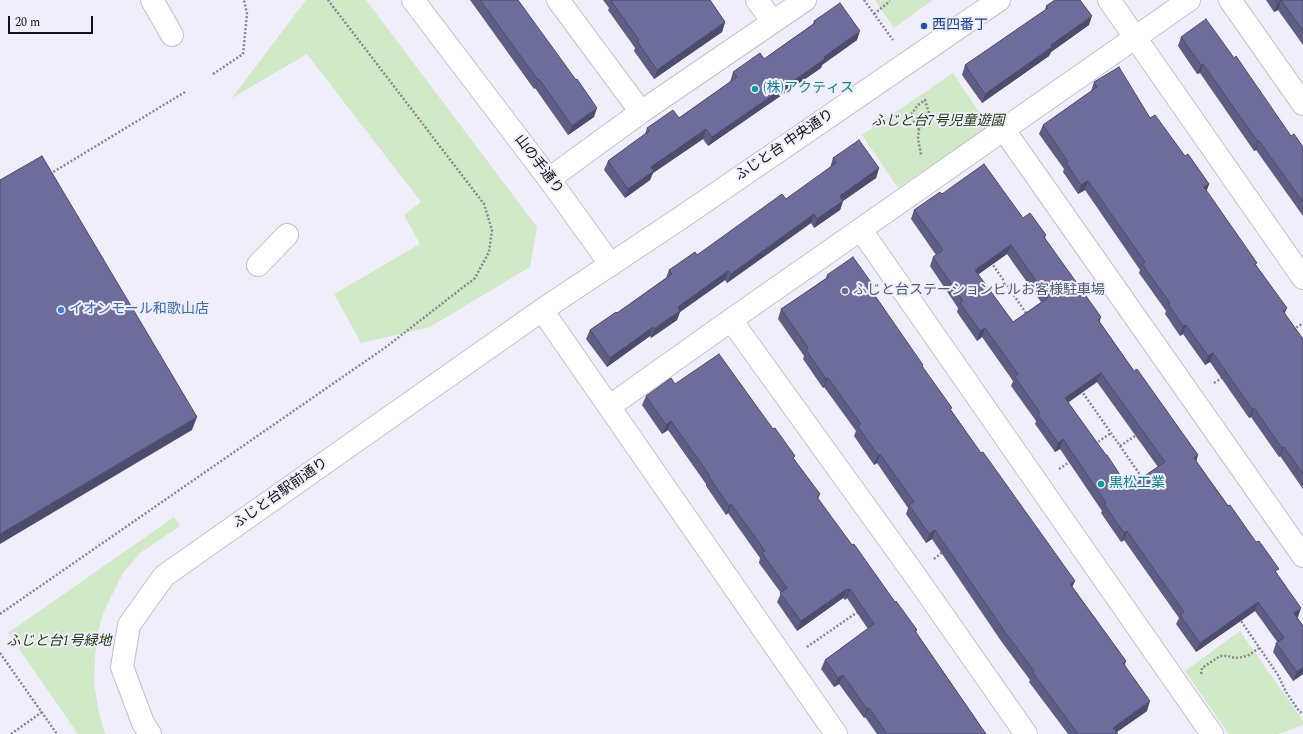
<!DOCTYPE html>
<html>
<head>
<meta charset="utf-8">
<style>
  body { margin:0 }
  #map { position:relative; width:1303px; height:734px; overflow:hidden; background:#f0eefa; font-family:Spectral,serif }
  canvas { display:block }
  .scale { position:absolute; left:8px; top:16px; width:85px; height:18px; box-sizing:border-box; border:2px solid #121115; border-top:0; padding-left:5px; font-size:12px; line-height:14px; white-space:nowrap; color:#121115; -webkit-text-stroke:3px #f0eefa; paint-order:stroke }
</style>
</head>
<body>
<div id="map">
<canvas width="1303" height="734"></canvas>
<div class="scale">20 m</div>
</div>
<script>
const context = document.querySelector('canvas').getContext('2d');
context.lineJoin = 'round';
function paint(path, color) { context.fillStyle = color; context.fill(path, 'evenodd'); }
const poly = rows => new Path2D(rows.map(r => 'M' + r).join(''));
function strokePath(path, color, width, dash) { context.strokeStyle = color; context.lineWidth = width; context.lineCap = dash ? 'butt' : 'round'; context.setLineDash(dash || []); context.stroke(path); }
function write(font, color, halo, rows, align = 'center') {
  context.font = font + ' Spectral,"Noto Sans JP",serif'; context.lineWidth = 4; context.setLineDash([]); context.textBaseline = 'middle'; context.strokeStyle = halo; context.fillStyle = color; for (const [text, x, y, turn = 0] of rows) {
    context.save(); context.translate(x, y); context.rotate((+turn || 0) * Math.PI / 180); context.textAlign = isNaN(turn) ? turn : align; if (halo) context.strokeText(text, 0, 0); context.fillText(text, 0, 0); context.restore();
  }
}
paint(poly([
  [306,0,366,0,537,227,530,267,430,327,361,343,334,294,420,244,404,215,421,202,307,54,232,98],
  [875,0,933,0,894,28],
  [953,73,989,127,898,188,862,135],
  [174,517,180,526,140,553,123,573,104,611,98,632,95,657,94,683,98,708,105,734,78,734,8,633],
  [1240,631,1303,721,1303,725,1278,734,1229,734,1185,671]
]), '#d0e9c6');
const minor = poly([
  [152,0,172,35],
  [413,0,549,179,611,265],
  [558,0,641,112],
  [757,0,773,22],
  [1109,0,1303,278],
  [1230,0,1303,104],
  [1004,130,1303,556],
  [549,179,641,112,805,0],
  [861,230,1212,734],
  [258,265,287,235],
  [542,310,836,734],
  [731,320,914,574,1026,734],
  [610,406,731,320,1189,0],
  [150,734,143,723,122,667,129,625,164,576,542,310,679,219,999,0]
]);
strokePath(minor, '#c2c0cc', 24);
strokePath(poly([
  [864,0,893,40],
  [874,14,890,1],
  [213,74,243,54,247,14,244,0],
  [919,129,914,122,912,113,918,105,925,100,931,120,919,129,918,139,921,155],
  [50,174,185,92],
  [991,262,1028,316],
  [1293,330,1303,323],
  [1214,383,1223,377],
  [1081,390,1143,479],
  [1095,444,1111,433],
  [1120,446,1138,434],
  [1059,469,1071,461],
  [934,559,944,551],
  [0,614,386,347,475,278,489,252,492,230,484,204,328,0],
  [1239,618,1278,675,1286,692,1299,711,1303,714],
  [807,647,859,611],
  [0,653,57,734],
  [1201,674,1202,668,1220,656,1228,656,1235,658,1243,657,1249,655,1259,648],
  [11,734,42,712]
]), '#89878f', 2.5, [2, 2]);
strokePath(minor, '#fff', 22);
paint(poly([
  [470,0,518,0,594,117,568,135,535,88,534,89],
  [603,0,710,0,725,22,722,32,654,79,634,51,635,48,608,10,609,8],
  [1266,0,1303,0,1303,45,1278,10,1274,12],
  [1046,6,1089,25,1051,52,1049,56,982,103,962,75,965,65,1045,10],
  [814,21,857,40,822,65,821,68,708,146,703,139,653,173,650,180,625,198,604,170,608,161,645,134,647,128,679,118,730,82,733,72,764,59,813,24],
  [1181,37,1234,58,1291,136,1303,147,1303,216,1256,150,1254,151,1200,73,1197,74,1178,46],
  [1094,82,1150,118,1185,156,1209,184,1206,191,1256,265,1285,314,1303,339,1303,489,1280,456,1279,457,1251,417,1249,418,1210,362,1205,365,1183,334,1180,336,1165,314,1166,311,1139,273,1140,270,1085,190,1078,194,1063,172,1064,169,1039,134,1043,125,1091,91],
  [833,158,879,168,876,178,843,201,840,210,814,228,811,223,727,283,725,280,680,312,677,320,651,338,650,336,607,367,586,339,590,330,617,313,666,278,669,270,697,255,786,199,830,168],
  [942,194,1023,218,1046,235,1045,238,1100,322,1134,371,1198,455,1196,461,1277,573,1298,617,1297,618,1303,626,1303,674,1293,681,1273,652,1276,643,1278,643,1255,611,1196,652,1176,624,1179,618,1124,540,1121,542,1101,513,1102,511,1060,449,1055,452,1035,424,1036,421,1011,386,1013,381,982,337,977,341,957,312,958,308,930,266,933,257,936,255,911,219,914,210],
  [1007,254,1041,302,1013,322,978,274],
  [1097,382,1158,467,1128,487,1068,402],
  [827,275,873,285,871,290,951,410,1072,586,1126,661,1125,665,1147,711,1117,732,1118,734,1068,734,1029,682,1030,680,1001,641,932,539,926,543,906,514,908,508,877,463,874,465,854,436,856,431,824,387,823,388,803,359,804,356,778,319,781,309,826,278],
  [675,384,794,459,820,494,818,499,852,545,895,602,917,630,916,632,986,734,877,734,865,717,864,718,839,684,834,687,821,669,825,660,868,629,847,598,845,600,843,598,797,631,777,602,781,593,759,563,760,558,728,513,726,515,706,486,706,484,668,430,662,434,642,405,646,396]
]), '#5e5d84');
paint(poly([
  [1281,0,1278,10,1274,12,1278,3],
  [1092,16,1089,25,1051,52,1049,56,982,103,985,94,1051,45],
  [725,22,722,32,654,79,657,70],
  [860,31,857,40,822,65,821,68,708,146,712,137],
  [1203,64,1200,73,1197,74,1201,65],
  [539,79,535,88,534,89,538,80],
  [597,108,594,117,568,135,572,126],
  [706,129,703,139,653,173,650,180,625,198,628,189,651,167],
  [1259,141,1256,150,1254,151,1258,142],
  [879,168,876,178,837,205,840,196],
  [1088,181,1085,190,1078,194,1081,185],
  [1209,184,1206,193,1204,187],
  [843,201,840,210,814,228,817,219],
  [814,214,811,223,727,283,731,274],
  [1011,245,1007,254,972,279,975,270],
  [728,271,725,280,680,312,677,320,651,338,654,329,678,307],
  [1287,308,1283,317,1283,311],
  [1101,317,1098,326,1098,320],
  [1186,325,1183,334,1180,336,1183,326],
  [653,327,650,336,607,367,610,358],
  [985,328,982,337,977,341,980,331],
  [1213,353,1210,362,1205,365,1208,356],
  [1101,373,1097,382,1062,407,1065,398],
  [828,378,824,387,823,388,826,379],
  [1254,408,1251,417,1249,418,1252,409],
  [197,417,192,430,0,544,0,534],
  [671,421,668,430,662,434,666,425],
  [1063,439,1060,449,1055,452,1058,443],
  [1284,447,1280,456,1279,457,1282,448],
  [880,454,877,463,874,465,878,455],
  [1198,455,1195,465,1194,458],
  [731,504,728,513,726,515,729,506],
  [935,530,932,539,926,543,929,534],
  [1127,531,1124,540,1121,542,1124,533],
  [1075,581,1071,590,1070,584],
  [847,589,843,598,797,631,801,621],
  [850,589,847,598,845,600,848,590],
  [1258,602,1255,611,1196,652,1200,643],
  [1301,608,1298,617,1291,623,1294,613],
  [1303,667,1303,674,1293,681,1297,672],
  [843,675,839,684,834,687,838,678],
  [1150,701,1147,711,1114,734,1113,728],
  [869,708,865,717,864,718,867,709]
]), '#4c4c6c');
const building = poly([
  [480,0,518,0,576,80,577,79,597,108,572,126,539,79,538,80,480,0],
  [613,0,710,0,725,22,657,70,637,41,639,40,611,1,613,0],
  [1055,0,1080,0,1092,16,1051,45,1052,47,985,94,965,65,1048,8,1046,6,1055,0],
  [1276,0,1303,0,1303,31,1281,0,1278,3,1276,0],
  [840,3,860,31,824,57,825,59,712,137,706,129,651,167,654,171,628,189,608,161,649,131,647,128,673,110,679,118,737,77,733,72,760,53,764,59,815,23,814,21,840,3],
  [1206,19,1234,58,1236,56,1291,136,1294,134,1303,147,1303,202,1259,141,1258,142,1203,64,1201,65,1181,37,1206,19],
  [1119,67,1150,118,1155,115,1185,156,1188,154,1209,184,1204,187,1257,263,1255,264,1287,308,1283,311,1303,339,1303,474,1284,447,1282,448,1254,408,1252,409,1213,353,1208,356,1186,325,1183,326,1168,304,1170,303,1142,264,1145,262,1088,181,1081,185,1066,163,1068,162,1043,125,1097,87,1094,82,1119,67],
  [859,140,879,168,840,196,843,201,817,219,814,214,731,274,728,271,678,307,680,311,654,329,653,327,610,358,590,330,616,312,617,313,672,274,669,270,695,252,697,255,782,194,786,199,836,163,833,158,859,140],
  [42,156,197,417,0,534,0,180,42,156],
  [984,164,1023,218,1030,213,1046,235,1044,237,1101,317,1098,320,1134,371,1137,369,1198,455,1194,458,1228,506,1230,505,1256,542,1259,541,1279,569,1275,571,1301,608,1294,613,1303,626,1303,667,1297,672,1276,643,1284,638,1258,602,1200,643,1180,615,1184,612,1127,531,1124,533,1104,504,1106,503,1063,439,1058,443,1038,415,1040,413,1015,377,1018,374,985,328,980,331,960,303,963,301,933,257,943,250,914,210,940,192,942,194,984,164],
  [1011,245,1048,298,1013,322,975,270,1011,245],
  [1101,373,1165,462,1128,487,1107,455,1106,455,1065,398,1101,373],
  [853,257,873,285,869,287,923,365,922,366,952,408,950,409,981,453,983,452,1075,581,1070,584,1126,661,1123,663,1150,701,1113,728,1118,734,1078,734,1033,673,1034,671,1005,632,935,530,929,534,909,505,914,502,880,454,878,455,858,427,861,424,828,378,826,379,806,350,808,348,781,309,829,277,827,275,853,257],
  [719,354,773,429,775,428,795,456,793,458,820,494,817,497,852,545,854,544,895,602,896,601,917,630,915,631,986,734,887,734,869,708,867,709,843,675,838,678,825,660,874,624,850,589,848,590,847,589,801,621,780,593,787,588,762,553,765,551,731,504,729,506,709,477,710,476,671,421,666,425,646,396,671,378,675,384,719,354]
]);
paint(building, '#6d6c9a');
strokePath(building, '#4c4c6c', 1);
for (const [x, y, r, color] of [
  [924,26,4,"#1a4fb4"],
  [755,89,4,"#0f9aa8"],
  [845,291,4,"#5c6f8a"],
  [61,310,4,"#3f7fe0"],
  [1101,484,4,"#0f9aa8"]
]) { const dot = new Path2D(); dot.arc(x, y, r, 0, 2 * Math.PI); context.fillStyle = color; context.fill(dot); strokePath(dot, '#f0eefa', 1.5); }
write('14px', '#164399', '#f0eefa', [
  ["西四番丁",932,26]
], 'left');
write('14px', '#0d838f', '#f0eefa', [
  ["(株)アクティス",763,89],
  ["黒松工業",1109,484]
], 'left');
write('italic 14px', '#1c3a09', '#f0eefa', [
  ["ふじと台7号児童遊園",938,122],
  ["ふじと台1号緑地",59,642]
]);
write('14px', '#121115', '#f0eefa', [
  ["ふじと台 中央通り",785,146,-34],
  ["山の手通り",538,165,53],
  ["ふじと台駅前通り",281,494,-35]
]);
write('14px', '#4e5e75', '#f0eefa', [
  ["ふじと台ステーションビルお客様駐車場",853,291]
], 'left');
write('14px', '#366cbe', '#f0eefa', [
  ["イオンモール和歌山店",69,310]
], 'left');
</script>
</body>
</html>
